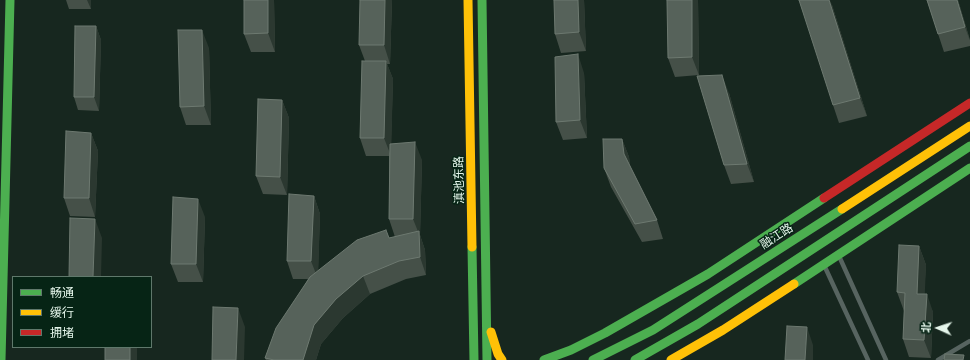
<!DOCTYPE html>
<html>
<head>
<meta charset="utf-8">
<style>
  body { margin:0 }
  #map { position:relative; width:970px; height:360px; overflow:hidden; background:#17271f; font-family:Poppins,"Noto Sans SC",sans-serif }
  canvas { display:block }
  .legend { position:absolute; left:12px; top:276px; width:140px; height:72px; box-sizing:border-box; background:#062415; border:1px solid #5f786b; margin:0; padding:5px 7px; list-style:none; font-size:12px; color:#e5f6eb }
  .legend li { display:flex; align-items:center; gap:8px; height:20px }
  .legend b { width:20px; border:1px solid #5f786b }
  .north { position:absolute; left:918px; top:308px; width:40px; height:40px; -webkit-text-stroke:3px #062415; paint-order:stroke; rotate:273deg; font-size:11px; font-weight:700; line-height:16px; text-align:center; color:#e5f6eb }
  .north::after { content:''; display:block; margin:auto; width:14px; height:18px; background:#e5f6eb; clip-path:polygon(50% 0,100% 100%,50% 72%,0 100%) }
</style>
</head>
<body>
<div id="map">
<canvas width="970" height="360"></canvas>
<ul class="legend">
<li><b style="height:5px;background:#4caf50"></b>畅通</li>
<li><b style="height:5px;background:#ffc107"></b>缓行</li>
<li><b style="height:5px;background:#c62828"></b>拥堵</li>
</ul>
<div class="north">北</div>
</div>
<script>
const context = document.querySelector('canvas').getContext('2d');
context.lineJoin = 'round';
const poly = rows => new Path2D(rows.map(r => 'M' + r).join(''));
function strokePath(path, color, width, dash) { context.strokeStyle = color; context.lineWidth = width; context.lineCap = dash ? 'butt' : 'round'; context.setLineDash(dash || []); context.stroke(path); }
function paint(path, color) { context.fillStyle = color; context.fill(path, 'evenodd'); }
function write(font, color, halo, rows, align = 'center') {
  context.font = font + ' Poppins,"Noto Sans SC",sans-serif'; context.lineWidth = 3; context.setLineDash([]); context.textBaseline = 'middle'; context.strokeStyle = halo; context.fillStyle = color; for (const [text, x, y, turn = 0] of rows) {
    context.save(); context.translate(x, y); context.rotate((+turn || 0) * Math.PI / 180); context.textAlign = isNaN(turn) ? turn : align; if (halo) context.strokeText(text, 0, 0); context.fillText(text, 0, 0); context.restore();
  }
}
strokePath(poly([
  [839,256,886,360],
  [824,265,868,360],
  [938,360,970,341]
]), '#576460', 4.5);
strokePath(poly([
  [482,0,487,360],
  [472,247,474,360],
  [794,284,970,168],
  [1,360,10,0],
  [544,360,571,350,605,333,708,274,824,198],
  [593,360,653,330,842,209],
  [635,360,698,324,970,146]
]), '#4caf50', 9);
strokePath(poly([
  [468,0,472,247],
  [842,209,970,126],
  [491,332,498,354,502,360],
  [671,360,723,330,794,284]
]), '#ffc107', 9);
strokePath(poly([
  [824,198,970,103]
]), '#c62828', 9);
paint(poly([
  [66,0,91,0,91,9,69,9],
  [274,0,275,52,251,52,244,34],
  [392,0,390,64,387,64,393,79,391,144,422,160,420,235,425,250,426,275,406,279,370,294,343,318,321,344,316,360,266,360,265,358,308,279,293,279,287,261,314,196,320,214,318,270,389,238,395,237,389,219,389,156,366,156,360,138,365,61,359,45],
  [584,0,586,51,561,53,555,34],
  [667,0,698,0,699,75,675,77,668,58],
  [927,0,958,0,970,40,970,46,944,52],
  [832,5,867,116,839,123,833,105],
  [96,26,101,40,99,111,78,110,74,97],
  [209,48,211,125,186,125,180,107],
  [584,73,587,138,563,140,556,122],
  [729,93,754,182,731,184,724,165],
  [282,100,289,118,287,195,263,194,256,176],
  [91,133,98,151,95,217,70,216,64,198],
  [622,139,629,157,630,166,657,220,663,239,642,242,611,187,604,168],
  [205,217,203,282,178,282,171,264],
  [919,246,926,265,924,294,933,312,931,358,909,357,903,339,904,311,897,292]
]), '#455048');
paint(poly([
  [87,0,91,0,91,9],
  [268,0,274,0,275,52,268,33],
  [385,0,392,0,390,64,384,45],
  [578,0,584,0,586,51,579,32],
  [692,0,698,0,699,75,692,57],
  [829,0,830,0,832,5,867,116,860,98],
  [957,0,958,0,970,41,965,27],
  [96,26,101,40,99,111,94,97],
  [202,30,209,48,211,125,204,106],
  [578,54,584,73,587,138,580,120],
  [386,61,393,79,391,156,384,138],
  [722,75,729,93,754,182,747,164],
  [282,100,289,118,287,195,280,177],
  [91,133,98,151,95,217,89,198],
  [622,139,629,157,631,172,624,154],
  [415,142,422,160,420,235,425,250,426,275,420,257,419,234,413,219],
  [314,196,320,214,318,279,311,261],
  [198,199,205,217,203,282,196,264],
  [95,219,102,238,101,277,93,277],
  [919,246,926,265,924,312,917,294],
  [363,276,370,294,343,318,321,344,316,360,303,360,314,325,336,299],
  [927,294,933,312,931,358,924,340],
  [238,308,245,327,244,360,236,360],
  [807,327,813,345,813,360,805,360],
  [130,347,137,347,137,360,130,360]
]), '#2b3830');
const building = poly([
  [244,0,268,0,268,33,244,34,244,0],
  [360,0,385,0,384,45,359,45,360,0],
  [554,0,578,0,579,32,555,34,554,0],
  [667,0,692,0,692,57,668,58,667,0],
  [799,0,829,0,860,98,833,105,799,0],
  [927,0,957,0,965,27,938,34,927,0],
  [75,26,96,26,94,97,74,97,75,26],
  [178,30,202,30,204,106,180,107,178,30],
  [578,54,580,120,556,122,555,57,578,54],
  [362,61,386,61,384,138,360,138,362,61],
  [722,75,747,164,724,165,697,76,722,75],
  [258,99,282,100,280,177,256,176,258,99],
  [66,131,91,133,89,198,64,198,66,131],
  [603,139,622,139,624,154,657,220,635,224,604,168,603,139],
  [415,142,413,219,389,219,390,144,415,142],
  [289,194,314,196,311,261,287,261,289,194],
  [173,197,198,199,196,264,171,264,173,197],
  [70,218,95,219,93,277,69,277,70,218],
  [386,230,389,238,419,231,420,257,399,261,363,276,336,299,314,325,303,360,274,360,265,358,276,328,310,277,357,240,386,230],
  [899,245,919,246,917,294,927,294,924,340,903,339,905,293,897,292,899,245],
  [213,307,238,308,236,360,212,360,213,307],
  [787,326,807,327,805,360,785,360,787,326],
  [105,347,130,347,130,360,105,360,105,347],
  [945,354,964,355,963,360,944,360,945,354]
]);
paint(building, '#56625a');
strokePath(building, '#6d7970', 1);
write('12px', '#e5f6eb', '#062415', [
  ["滇池东路",460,180,-91],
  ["融江路",777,237,-33]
]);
</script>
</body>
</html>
